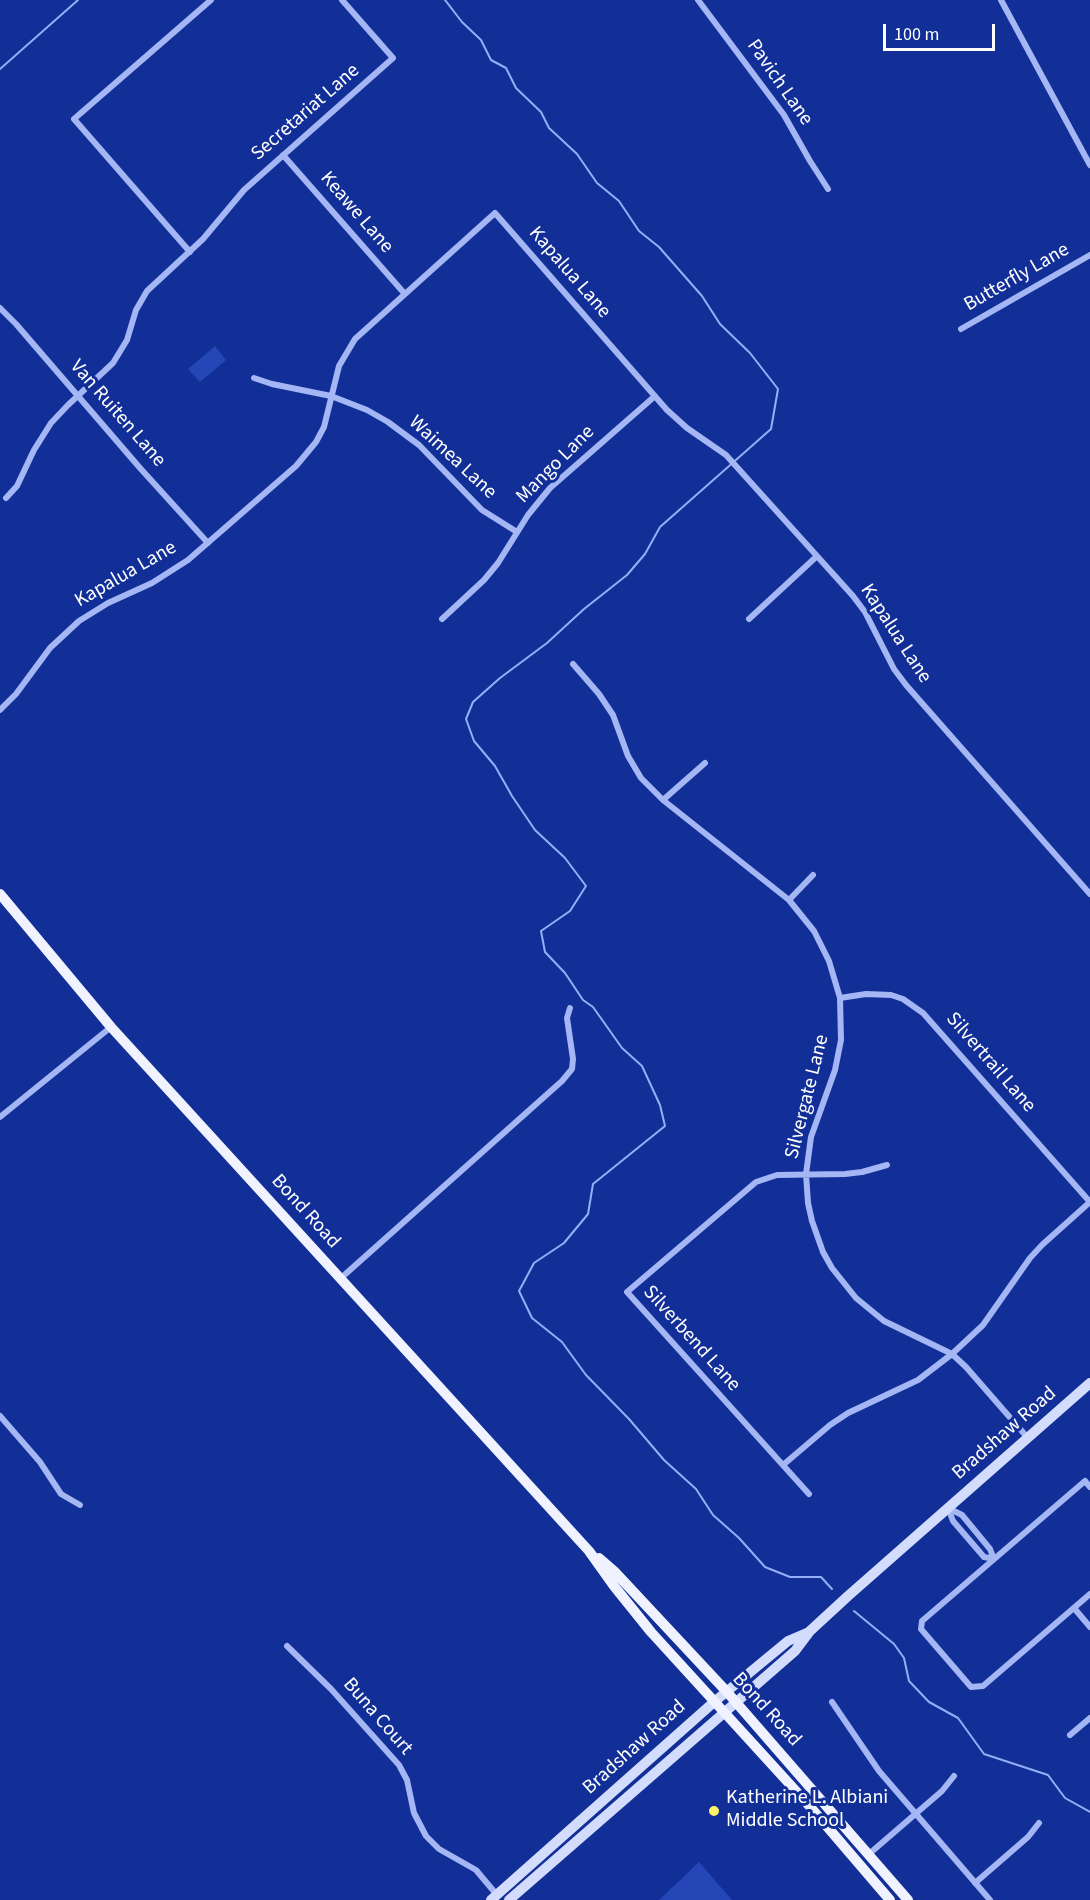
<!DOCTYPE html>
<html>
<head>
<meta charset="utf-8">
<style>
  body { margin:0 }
  #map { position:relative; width:1090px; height:1900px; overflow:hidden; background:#122f98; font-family:"Source Sans 3",sans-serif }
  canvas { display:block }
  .scale { position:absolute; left:883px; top:24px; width:112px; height:27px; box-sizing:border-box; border:3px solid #fff; border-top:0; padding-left:8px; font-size:18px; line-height:21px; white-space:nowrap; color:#fff; -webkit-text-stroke:4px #122f98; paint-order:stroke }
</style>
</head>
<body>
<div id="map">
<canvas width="1090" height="1900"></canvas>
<div class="scale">100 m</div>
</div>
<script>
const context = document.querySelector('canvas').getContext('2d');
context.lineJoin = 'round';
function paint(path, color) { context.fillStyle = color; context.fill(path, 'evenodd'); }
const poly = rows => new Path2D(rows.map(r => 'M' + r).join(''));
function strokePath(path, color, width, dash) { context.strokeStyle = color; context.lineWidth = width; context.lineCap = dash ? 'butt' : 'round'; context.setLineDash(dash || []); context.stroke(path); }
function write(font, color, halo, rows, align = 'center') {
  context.font = font + ' "Source Sans 3",sans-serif'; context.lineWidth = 6; context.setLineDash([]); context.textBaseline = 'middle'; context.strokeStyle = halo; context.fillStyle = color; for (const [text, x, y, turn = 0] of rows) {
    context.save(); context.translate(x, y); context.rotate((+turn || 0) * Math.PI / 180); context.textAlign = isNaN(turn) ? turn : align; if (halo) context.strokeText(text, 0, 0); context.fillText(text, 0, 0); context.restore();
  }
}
paint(poly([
  [215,346,226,360,200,382,188,369],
  [699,1862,732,1900,659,1900]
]), '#2446b7');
strokePath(poly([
  [445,0,462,22,481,40,491,60,506,68,516,88,541,112,549,128,577,154,597,183,619,201,639,231,659,247,702,296,720,324,750,353,778,389,771,429,660,527,645,554,627,575,584,609,547,643,500,678,473,702,466,719,474,741,495,766,512,796,535,830,565,858,586,886,570,911,541,931,545,952,565,973,583,1000,593,1007,622,1048,642,1066,660,1105,665,1126,593,1184,588,1214,564,1243,534,1263,519,1291,532,1318,562,1342,586,1375,629,1419,664,1460,696,1489,713,1515,739,1538,765,1567,790,1577,821,1577,832,1589],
  [0,69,78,0],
  [854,1611,894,1644,904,1658,909,1681,929,1702,958,1718,984,1754,1048,1775,1065,1798,1090,1812]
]), '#95aef7', 2);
strokePath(poly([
  [698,0,784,115,810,161,828,189],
  [1001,0,1090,165],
  [283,155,404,293],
  [190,252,74,119,211,0],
  [0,308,16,324,140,468,208,543],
  [961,329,1090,255],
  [254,378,272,384,331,396,367,410,388,422,419,445,482,510,517,532],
  [6,498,17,486,34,450,51,423,68,405,113,363,127,340,136,310,147,291,203,239,244,190,393,58,342,0],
  [442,619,484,580,498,563,528,515,550,488,655,396],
  [749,619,816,557],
  [573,664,599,694,613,715,628,756,641,778,663,800,789,900,814,931,829,961,840,998,841,1040,835,1070,811,1137,806,1174,808,1203,812,1221,823,1252,832,1268,856,1298,884,1321,952,1354,966,1367,1027,1437],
  [0,710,16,694,50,648,79,621,108,603,152,583,188,560,296,466,316,442,324,427,339,366,355,339,495,213,667,410,687,428,726,455,853,596,865,612,894,669,906,685,1090,894],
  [663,800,705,763],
  [789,900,813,875],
  [840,998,866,994,891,995,903,999,923,1013,1090,1202],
  [0,1117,111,1027],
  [341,1278,562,1081,572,1069,573,1059,567,1018,570,1008],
  [0,1416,40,1462,61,1494,80,1505],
  [783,1465,830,1425,848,1413,918,1380,952,1354,983,1325,1030,1258,1042,1245,1090,1202],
  [1090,1487,1085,1481,922,1621,921,1629,971,1687,983,1686,1090,1594],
  [809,1494,627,1292,756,1182,777,1175,845,1174,862,1172,887,1165],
  [948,1508,953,1521,984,1557,994,1559],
  [948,1508,962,1515,990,1549,994,1559],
  [1074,1608,1090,1627],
  [287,1646,331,1689,399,1765,407,1780,414,1813,426,1836,439,1849,476,1870,497,1895],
  [832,1702,879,1771,990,1900],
  [1070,1735,1090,1718],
  [869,1854,942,1791,954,1776],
  [975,1883,1028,1837,1039,1823]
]), '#a4b6f4', 6);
strokePath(poly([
  [491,1900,714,1702,788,1641,809,1632],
  [509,1900,795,1651,810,1631,848,1596,1090,1383]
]), '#d3dcfd', 10);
strokePath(poly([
  [0,894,111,1027,589,1551,614,1586,651,1632,806,1802,890,1900],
  [599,1558,614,1571,727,1692,908,1900]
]), '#f0f3ff', 10);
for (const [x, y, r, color] of [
  [714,1811,6,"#fff466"]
]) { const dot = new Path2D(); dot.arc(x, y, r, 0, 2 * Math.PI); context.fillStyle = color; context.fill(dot); strokePath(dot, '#122f98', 2); }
write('20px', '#fff', '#122f98', [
  ["Pavich Lane",779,83,55],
  ["Secretariat Lane",306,113,-41],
  ["Keawe Lane",356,213,49],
  ["Kapalua Lane",569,273,49],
  ["Butterfly Lane",1017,278,-30],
  ["Van Ruiten Lane",117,414,49],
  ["Waimea Lane",452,458,43],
  ["Mango Lane",556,465,-45],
  ["Kapalua Lane",126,575,-30],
  ["Kapalua Lane",895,634,57],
  ["Silvertrail Lane",990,1063,49],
  ["Silvergate Lane",808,1097,-76],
  ["Bond Road",305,1212,48],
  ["Silverbend Lane",691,1339,48],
  ["Bradshaw Road",1005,1434,-41],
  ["Bond Road",766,1710,48],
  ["Buna Court",377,1717,49],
  ["Bradshaw Road",635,1748,-42]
]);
write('20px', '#fff', '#122f98', [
  ["Katherine L. Albiani",726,1799],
  ["Middle School",726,1822]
], 'left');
</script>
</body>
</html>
